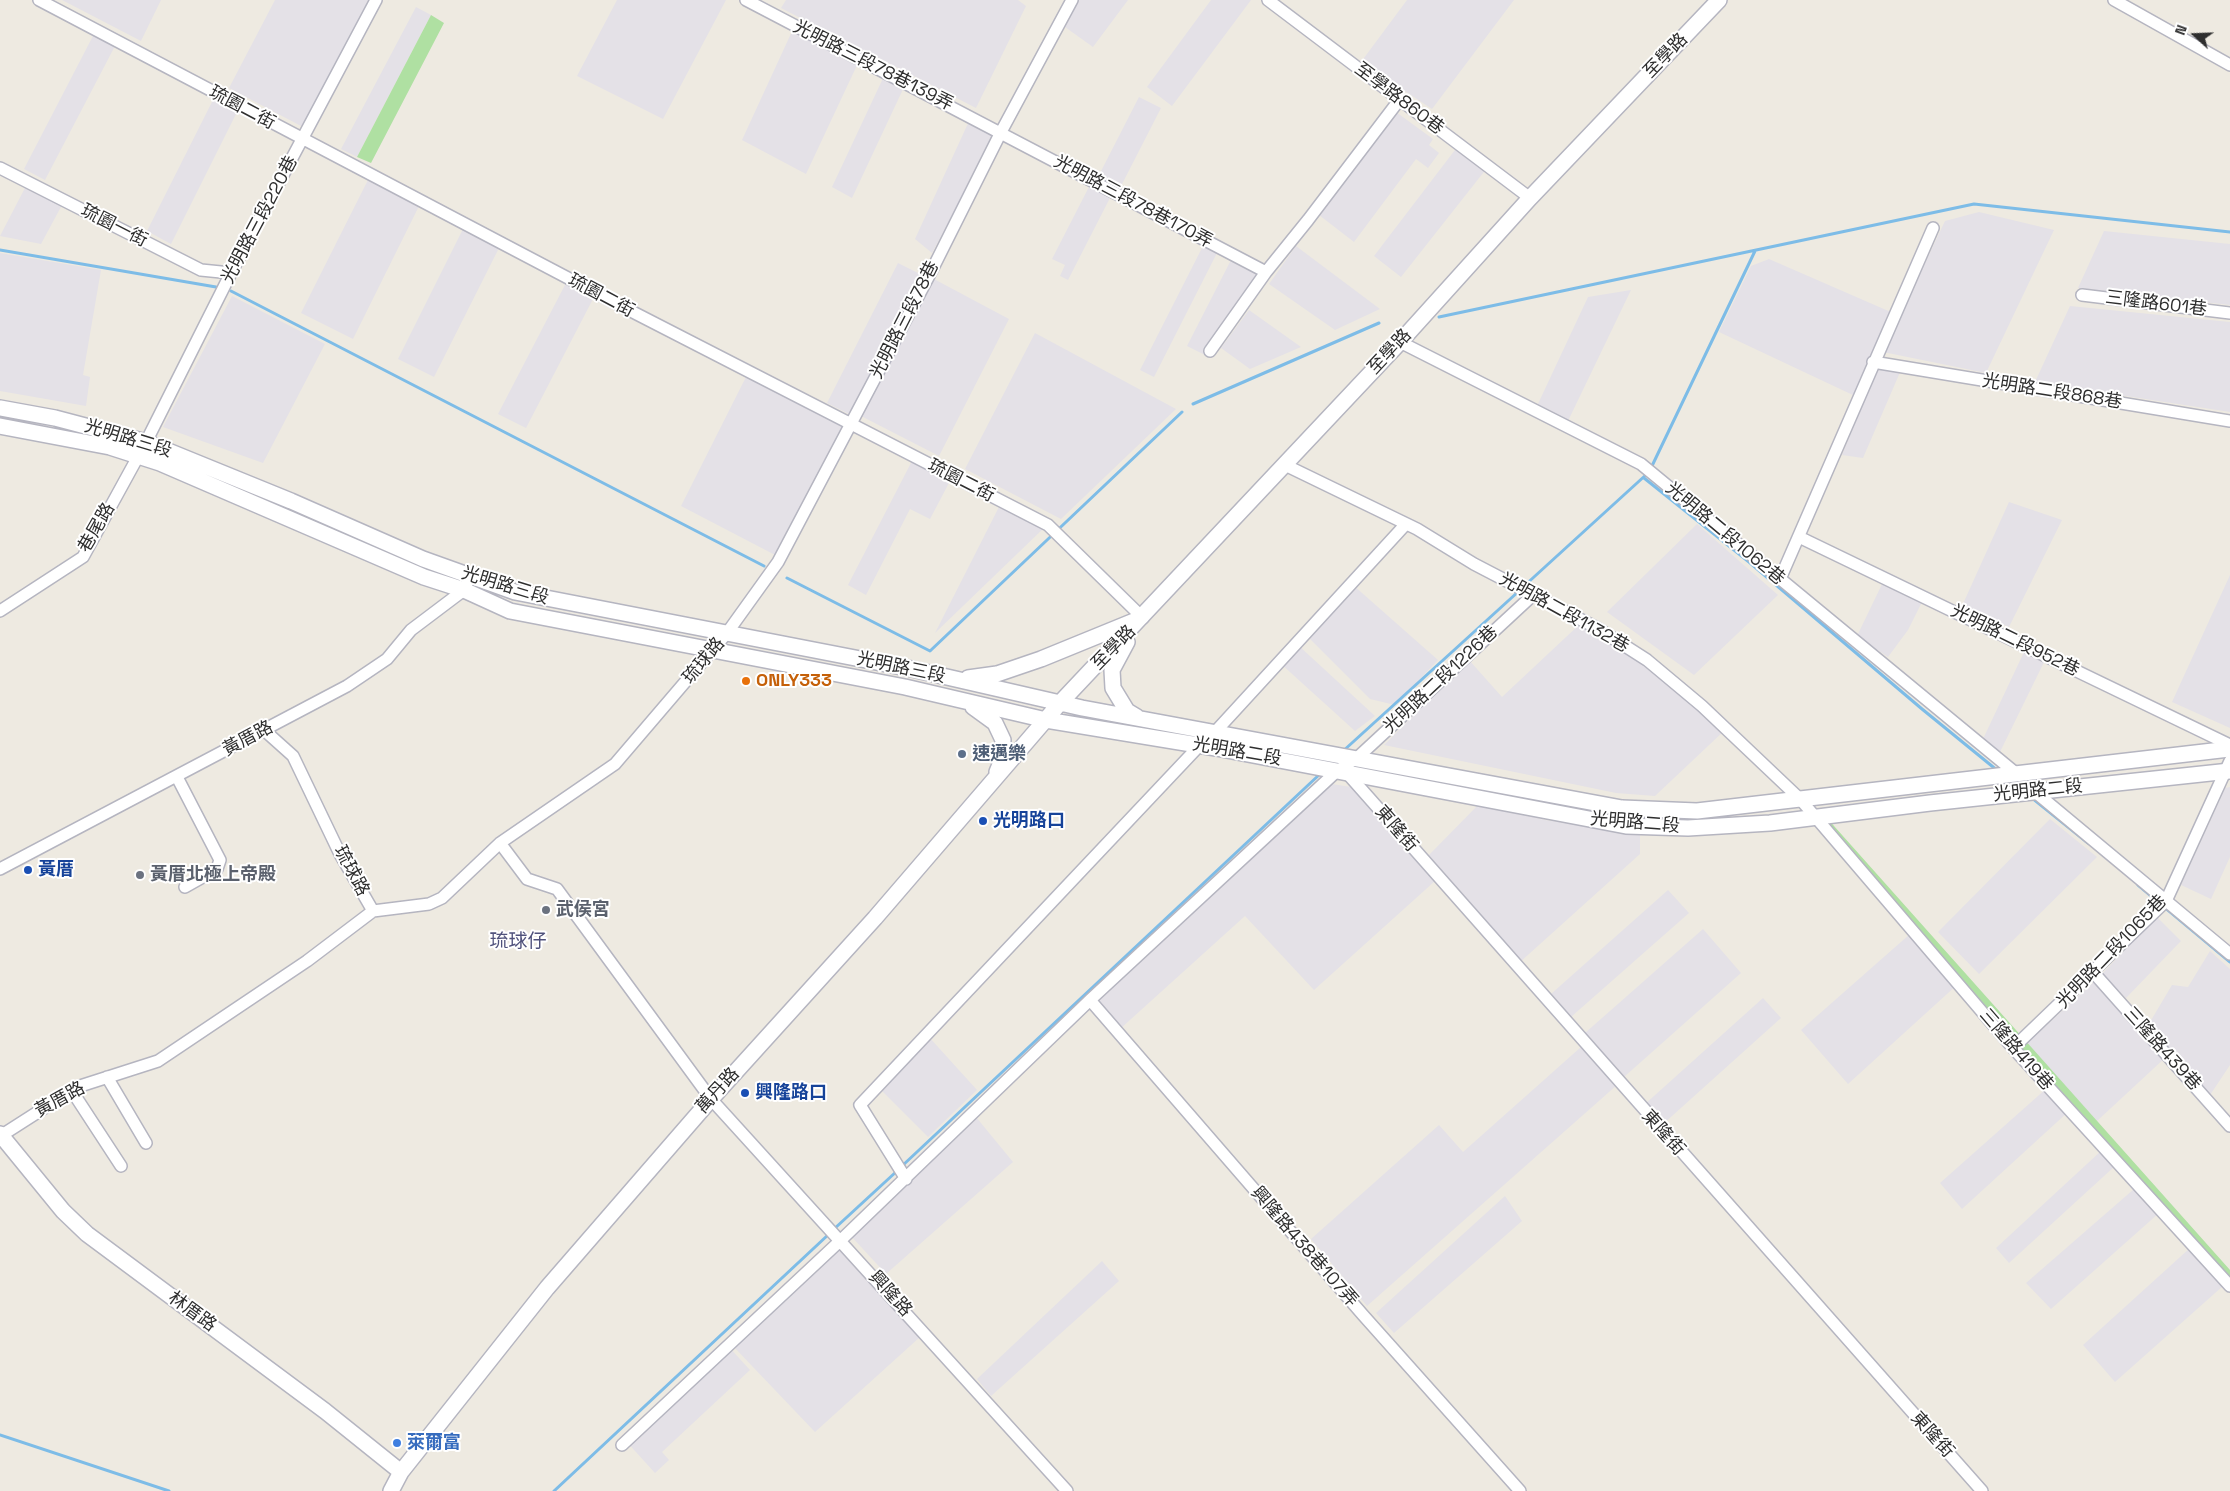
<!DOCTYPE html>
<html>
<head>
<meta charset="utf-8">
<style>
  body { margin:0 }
  #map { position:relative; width:2230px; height:1491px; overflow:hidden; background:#eeeae1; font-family:"Space Grotesk",sans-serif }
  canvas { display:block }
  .north { position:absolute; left:2170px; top:10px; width:50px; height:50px; -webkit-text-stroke:4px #fff; paint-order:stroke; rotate:290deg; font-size:14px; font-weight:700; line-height:20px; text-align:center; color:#2e2e2e }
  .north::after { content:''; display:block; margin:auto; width:18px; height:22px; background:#2e2e2e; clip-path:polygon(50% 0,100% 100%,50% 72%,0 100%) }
</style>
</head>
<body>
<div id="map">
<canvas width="2230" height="1491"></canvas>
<div class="north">N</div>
</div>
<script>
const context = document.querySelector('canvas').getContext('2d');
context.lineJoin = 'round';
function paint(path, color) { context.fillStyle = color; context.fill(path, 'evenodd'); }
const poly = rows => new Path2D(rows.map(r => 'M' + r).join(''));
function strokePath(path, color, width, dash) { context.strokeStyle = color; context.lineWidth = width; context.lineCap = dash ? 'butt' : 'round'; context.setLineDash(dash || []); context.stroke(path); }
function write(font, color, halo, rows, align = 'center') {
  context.font = font + ' "Space Grotesk","Noto Sans TC",sans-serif'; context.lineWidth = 4; context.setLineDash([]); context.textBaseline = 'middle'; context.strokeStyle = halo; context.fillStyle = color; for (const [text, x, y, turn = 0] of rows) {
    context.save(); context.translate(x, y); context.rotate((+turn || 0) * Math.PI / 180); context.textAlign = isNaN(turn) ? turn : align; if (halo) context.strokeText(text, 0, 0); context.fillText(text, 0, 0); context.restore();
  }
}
paint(poly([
  [62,0,161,0,141,41],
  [275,0,372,0,307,123,301,126,229,88],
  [617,0,726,0,663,119,577,76],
  [786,0,1018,0,1026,6,976,108,781,8],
  [1079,0,1128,0,1093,47,1065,27],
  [1211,0,1251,0,1172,106,1147,87],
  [1407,0,1514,0,1432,109,1361,62],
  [416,7,431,15,357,157,341,149],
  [794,27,859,61,806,174,742,140],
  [94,34,115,46,45,180,24,169],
  [885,74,905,85,852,198,832,187],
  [215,96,239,108,171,244,147,231],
  [1139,97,1161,108,1120,188,1098,177],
  [1396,112,1433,139,1429,145,1439,153,1428,168,1416,159,1354,242,1319,215],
  [970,119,996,135,932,253,915,239],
  [1458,146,1487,168,1401,277,1374,256],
  [370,176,421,202,353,339,301,313],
  [1092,181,1113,192,1068,280,1060,276,1065,265,1052,259],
  [26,186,62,205,41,244,0,236],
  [1979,212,2054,230,1986,373,1883,352,1945,221],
  [464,227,500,246,434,377,398,359],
  [2104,231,2230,244,2230,305,2078,288],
  [1205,242,1219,249,1154,377,1140,370],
  [1296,246,1380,309,1335,330,1269,284],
  [0,253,101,270,83,375,90,377,86,406,0,391],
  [1769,259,1893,313,1855,396,1719,332,1751,266],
  [1231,260,1263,275,1205,355,1187,346],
  [898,263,924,276,853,416,827,403],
  [932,278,1009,319,939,456,861,416],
  [566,283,594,297,526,428,498,414],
  [1631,290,1568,421,1537,406,1588,297],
  [232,296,325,344,263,463,163,427],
  [2070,306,2230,322,2230,412,2035,382],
  [1249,310,1301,347,1250,369,1221,348],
  [1035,333,1176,409,1061,519,965,469],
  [1878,365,1901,370,1863,458,1842,455],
  [748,373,845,423,777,556,681,506],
  [912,461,950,481,930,519,910,509,866,595,848,585],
  [2009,502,2062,520,2009,627,1962,606],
  [1001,503,1045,527,935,633],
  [1697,524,1778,595,1694,675,1607,612],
  [2230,575,2230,728,2172,702],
  [1884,580,1922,602,1908,630,1888,657,1857,636],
  [1353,585,1438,660,1395,705,1370,699,1305,634],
  [1581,623,1644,663,1725,730,1655,796,1616,793,1384,745,1469,660,1502,697],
  [1298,645,1375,716,1355,731,1280,663],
  [2024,652,2047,656,1999,754,1983,739],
  [1332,784,1351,787,1435,881,1314,990,1245,916,1120,1029,1096,1003],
  [2230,787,2230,857,2211,899,2181,885,2225,788],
  [1480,803,1545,820,1640,833,1640,854,1519,963,1428,856],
  [2050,819,2097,857,1979,974,1938,932],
  [1668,890,1689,913,1571,1017,1551,994],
  [2157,917,2181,941,2126,998,2102,974],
  [1703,929,1741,973,1624,1077,1585,1033],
  [1910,934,1958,984,1848,1084,1801,1030],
  [2210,951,2230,969,2230,1065,2210,1095,2147,1027,2172,985,2188,987],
  [2096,980,2166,1057,2097,1121,2026,1044],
  [1763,998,1781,1018,1662,1125,1644,1105],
  [929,1037,977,1090,928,1137,878,1087],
  [1581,1047,1617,1085,1367,1306,1311,1239,1439,1125,1463,1152],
  [2047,1088,2068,1112,1962,1209,1940,1183],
  [976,1117,1013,1162,886,1274,851,1236],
  [2101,1151,2115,1166,2009,1263,1996,1248],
  [2134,1189,2159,1213,2051,1309,2026,1283],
  [1505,1196,1522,1221,1394,1333,1376,1313],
  [839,1247,920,1337,815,1432,732,1345],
  [2190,1248,2223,1286,2115,1382,2083,1345],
  [1102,1261,1119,1281,991,1396,977,1379],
  [728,1346,750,1370,662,1452,669,1460,655,1473,625,1440]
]), '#e4e1e7');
paint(poly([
  [431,15,444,23,371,163,357,157],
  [1826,817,2230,1270,2230,1286,1816,818]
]), '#afe0a2');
strokePath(poly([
  [0,250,216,287],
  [231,291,764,566],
  [1439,317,1974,204,2230,232],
  [1193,404,1379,323],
  [1651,468,1755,251],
  [1644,478,1749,562,1922,709,1998,771],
  [787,578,930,651,1182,412],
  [1523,587,1648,473],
  [1342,752,1519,591],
  [2009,779,2019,788],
  [2032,798,2088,843],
  [2138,885,2230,962],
  [902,1166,1320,774],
  [834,1229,897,1171],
  [0,1435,169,1491],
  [554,1491,829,1234]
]), '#7dbce7', 3);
const minor = poly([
  [39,0,625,308,1048,525,1143,618],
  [746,0,1266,272],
  [1268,0,1530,198],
  [2114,0,2230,65],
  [0,168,201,270,231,273],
  [2082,295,2230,313],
  [1400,342,1641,464,2018,775],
  [1210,351,1266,272,1308,220,1400,99],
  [1873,362,2230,421],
  [1285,465,1417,529,1474,564,1597,628,1647,660,1702,706,1800,799,2013,1048,2230,1286],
  [1799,537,2230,745],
  [1780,579,1933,228],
  [0,611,83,557,146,442,231,273,376,0],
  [264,730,293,756,340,854,373,911],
  [1216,731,1405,525],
  [1347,773,1982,1491],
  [177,777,220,860,217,869,185,887],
  [2034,791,2230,954],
  [500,843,527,879,557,889,711,1099,1067,1491],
  [0,869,347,686,387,659,411,630,464,590,470,576],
  [373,911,429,904,442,898,500,843,615,764,727,633,778,562,932,270,1001,132,1072,0],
  [2093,972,2230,1126],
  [1090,1000,1363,1315,1520,1491],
  [2013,1048,2166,901,2230,761],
  [107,1077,146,1143],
  [72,1091,121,1166],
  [2,1135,77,1087,158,1061,307,961,373,911],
  [906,1179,860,1105,1200,745],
  [622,1445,841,1240,1090,1000,1337,771,1357,758,1534,594]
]);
const tertiary = poly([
  [0,408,55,418,146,442,291,501,423,559,515,592,912,669,1082,708,1622,808,1697,811,2230,749],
  [0,426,110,447,160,463,424,577,464,590,510,611,905,687,1046,720,1216,748,1626,826,1688,828,1770,823,1930,803,2230,771],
  [1127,642,1112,670,1113,688,1127,711,1137,717],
  [968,678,997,674,1041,659,1139,619],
  [973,707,995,723,1003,740,1002,760,997,772],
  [0,1134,63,1211,87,1234,325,1411,401,1472],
  [391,1491,401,1472,547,1288,711,1099,875,918,1060,703,1400,342,1530,198,1719,0]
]);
strokePath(minor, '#b5b5c0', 14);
strokePath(tertiary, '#b5b5c0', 18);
strokePath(minor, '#fff', 11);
strokePath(tertiary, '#fff', 15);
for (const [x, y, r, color] of [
  [746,681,5,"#e8710a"],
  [962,754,5,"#5c6f8a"],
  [983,821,5,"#1a4fb4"],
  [28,870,5,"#1a4fb4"],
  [140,875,5,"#6b7280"],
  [546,910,5,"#6b7280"],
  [745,1093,5,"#1a4fb4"],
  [397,1443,5,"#3f7fe0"]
]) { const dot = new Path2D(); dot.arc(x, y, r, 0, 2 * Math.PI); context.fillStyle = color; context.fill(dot); strokePath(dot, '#fff', 2); }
write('18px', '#2e2e2e', '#fff', [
  ["至學路",1666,56,-46],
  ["光明路三段78巷139弄",873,66,27],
  ["至學路860巷",1399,99,37],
  ["琉園二街",242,108,28],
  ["光明路三段78巷170弄",1133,202,28],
  ["光明路三段220巷",260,220,-62],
  ["琉園一街",114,226,27],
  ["琉園二街",601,296,28],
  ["三隆路601巷",2156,304,7],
  ["光明路三段78巷",905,320,-63],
  ["至學路",1390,352,-47],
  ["光明路二段868巷",2052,392,9],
  ["光明路三段",128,439,17],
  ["琉園二街",961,481,27],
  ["巷尾路",97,528,-60],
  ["光明路二段1062巷",1725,534,40],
  ["光明路三段",505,586,17],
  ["光明路二段1132巷",1564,613,29],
  ["光明路二段952巷",2015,641,26],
  ["至學路",1114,648,-46],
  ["琉球路",704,661,-50],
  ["光明路三段",901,668,12],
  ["光明路二段1226巷",1441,680,-43],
  ["黃厝路",248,739,-28],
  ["光明路二段",1237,752,10],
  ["光明路二段",2038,791,-6],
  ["光明路二段",1635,823,5],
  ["東隆街",1396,829,49],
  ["琉球路",351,871,62],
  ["光明路二段1065巷",2112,952,-46],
  ["三隆路439巷",2162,1049,48],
  ["三隆路419巷",2016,1050,49],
  ["萬丹路",718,1091,-48],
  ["黃厝路",60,1100,-29],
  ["東隆街",1663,1133,48],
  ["興隆路438巷107弄",1304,1247,49],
  ["興隆路",890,1294,48],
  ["林厝路",192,1312,36],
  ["東隆街",1932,1435,48]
]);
write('bold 18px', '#c56008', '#fff', [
  ["ONLY333",756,681]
], 'left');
write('bold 18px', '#4e5e75', '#fff', [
  ["速邁樂",972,754]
], 'left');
write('bold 18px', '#164399', '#fff', [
  ["光明路口",993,821],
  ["黃厝",38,870],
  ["興隆路口",755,1093]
], 'left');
write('bold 18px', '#5b616d', '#fff', [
  ["黃厝北極上帝殿",150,875],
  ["武侯宮",556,910]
], 'left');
write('bold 18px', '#366cbe', '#fff', [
  ["萊爾富",407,1443]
], 'left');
write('19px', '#50527c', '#fff', [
  ["琉球仔",518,942]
]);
</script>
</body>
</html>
